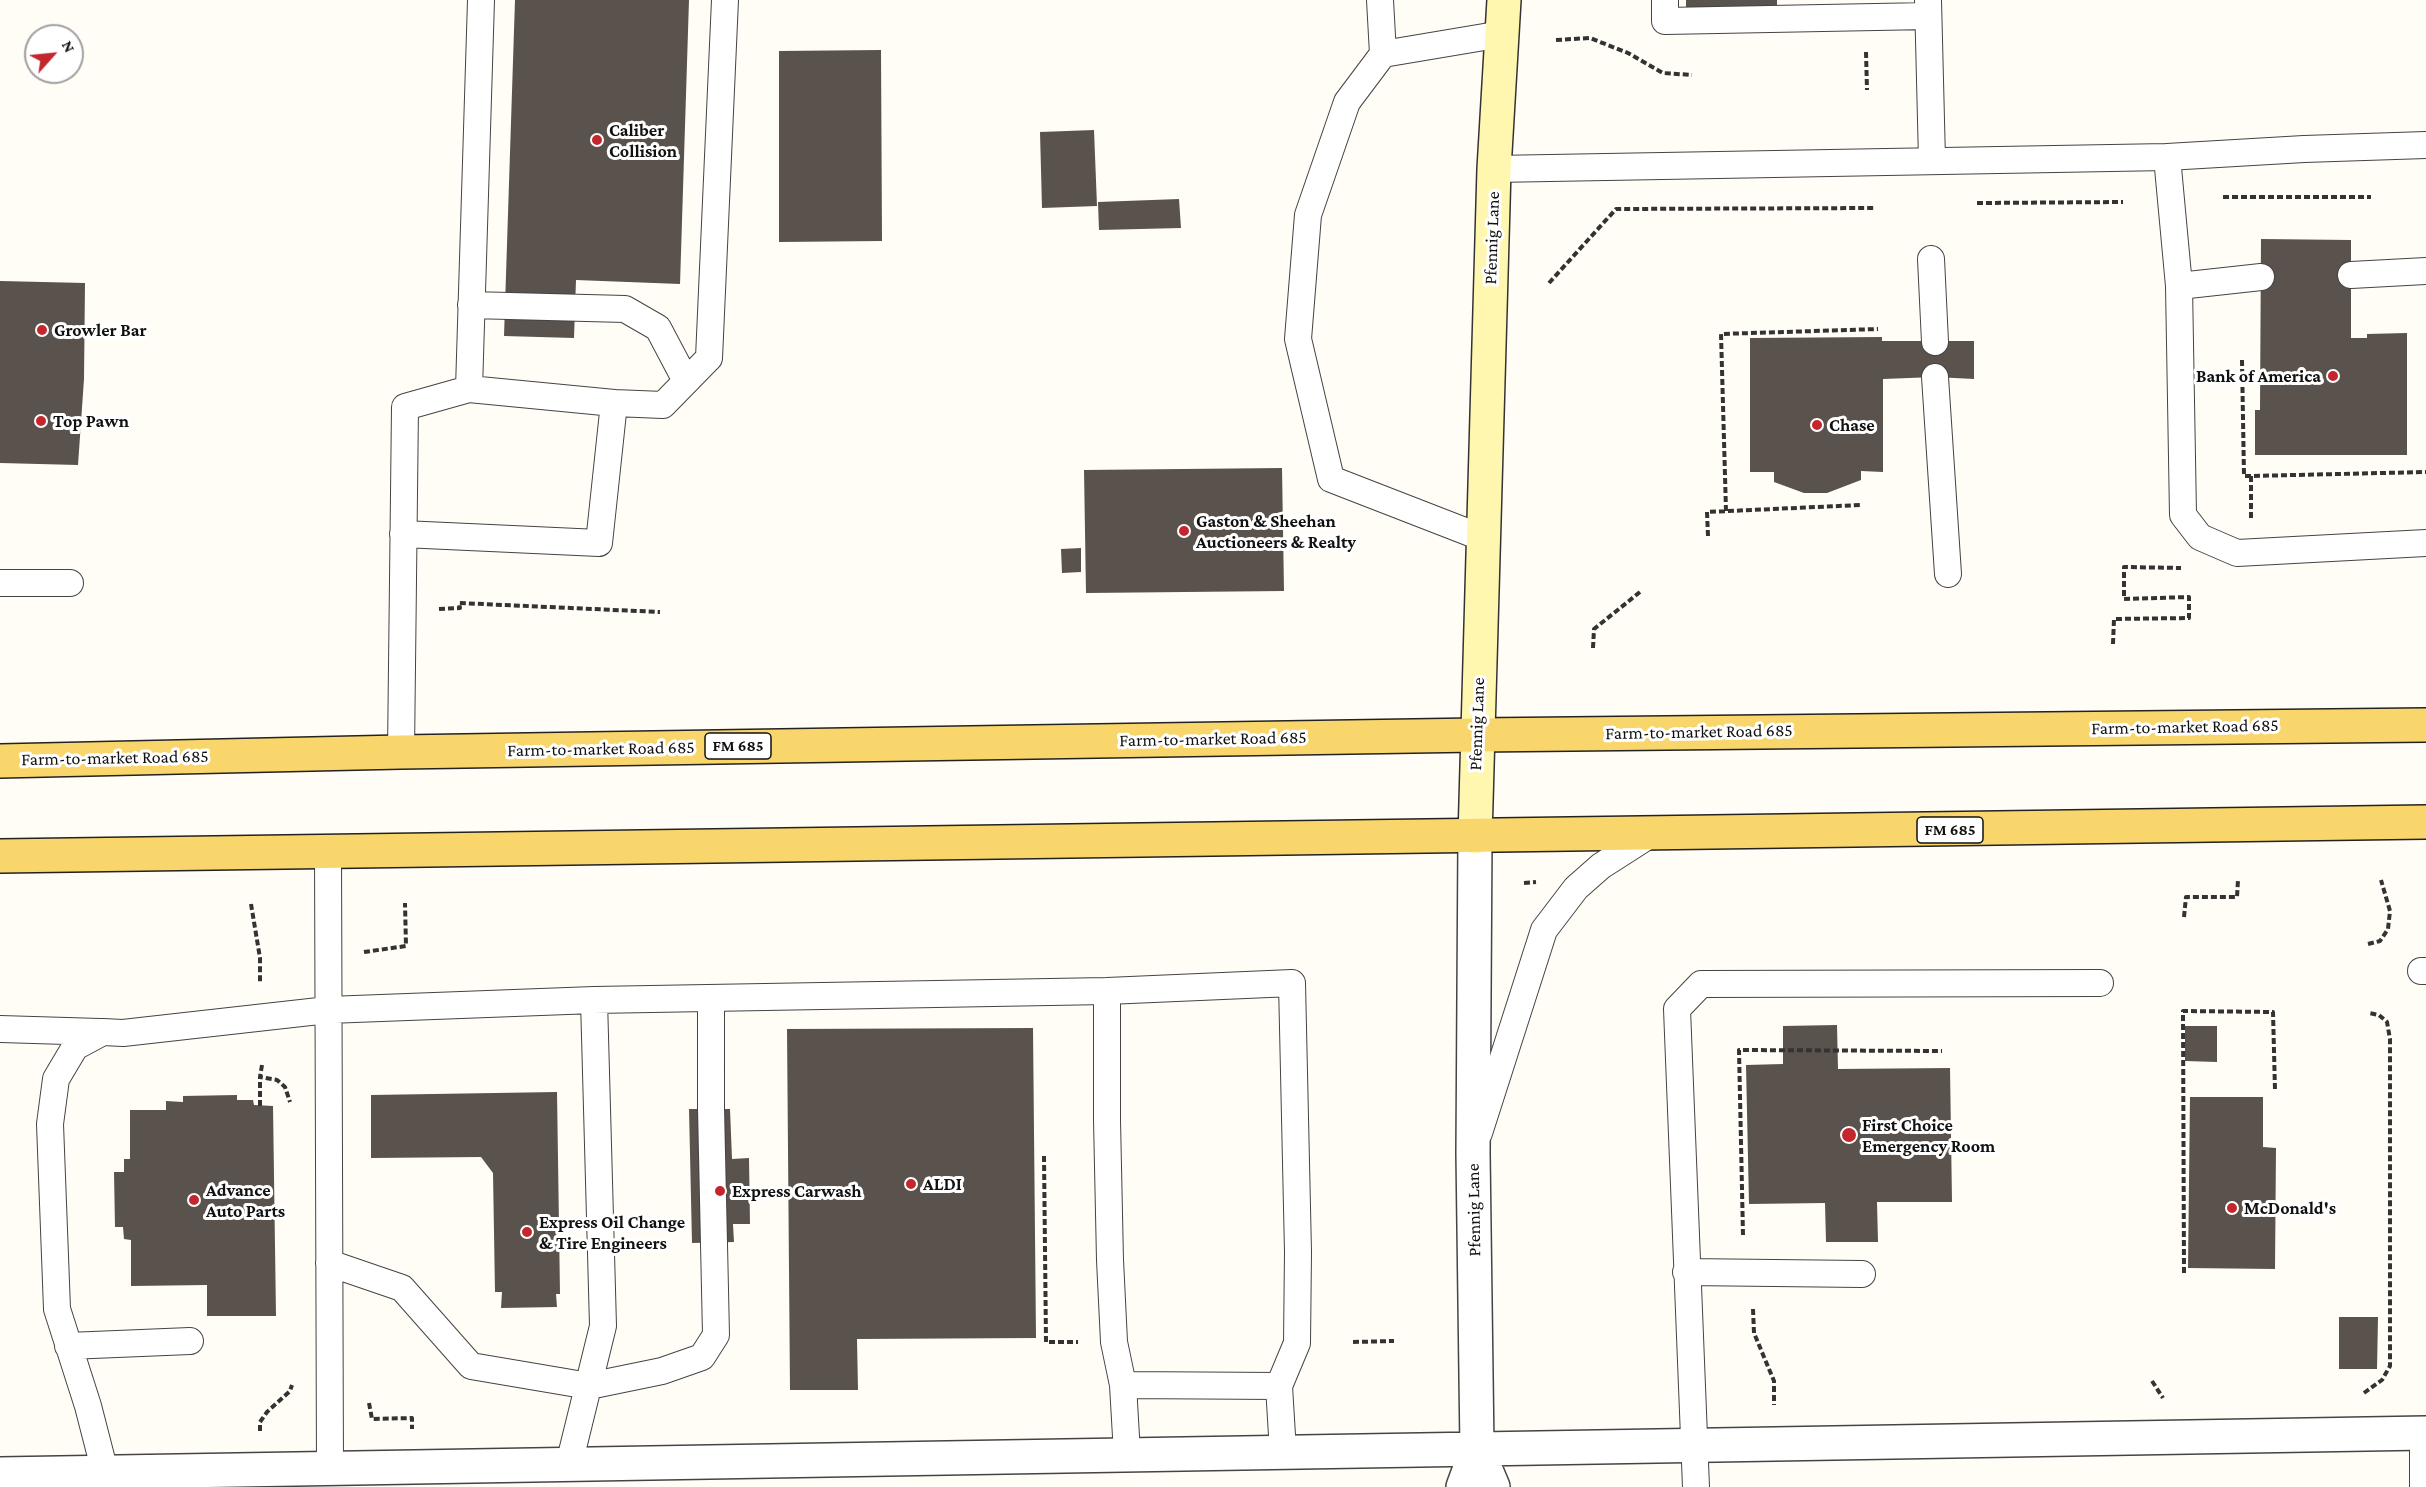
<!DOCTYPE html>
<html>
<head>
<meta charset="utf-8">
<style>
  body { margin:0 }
  #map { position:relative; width:2426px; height:1487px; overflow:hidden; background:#fffdf5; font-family:"Crimson Pro",serif }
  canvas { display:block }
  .north { position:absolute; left:24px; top:24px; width:60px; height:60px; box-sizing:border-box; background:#fff; border:2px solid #a0a0a0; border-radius:50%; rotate:63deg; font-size:16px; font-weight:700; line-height:24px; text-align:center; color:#111 }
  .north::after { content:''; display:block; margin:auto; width:21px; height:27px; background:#c4262e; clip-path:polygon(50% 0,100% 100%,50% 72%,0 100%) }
</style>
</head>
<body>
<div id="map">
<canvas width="2426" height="1487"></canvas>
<div class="north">N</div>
</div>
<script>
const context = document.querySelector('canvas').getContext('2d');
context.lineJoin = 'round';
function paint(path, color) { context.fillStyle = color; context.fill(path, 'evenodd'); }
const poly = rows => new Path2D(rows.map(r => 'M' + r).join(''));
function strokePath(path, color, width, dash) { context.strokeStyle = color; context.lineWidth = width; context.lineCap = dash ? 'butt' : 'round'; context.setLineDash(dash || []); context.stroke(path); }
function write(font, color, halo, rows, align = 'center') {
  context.font = font + ' "Crimson Pro",serif'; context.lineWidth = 6; context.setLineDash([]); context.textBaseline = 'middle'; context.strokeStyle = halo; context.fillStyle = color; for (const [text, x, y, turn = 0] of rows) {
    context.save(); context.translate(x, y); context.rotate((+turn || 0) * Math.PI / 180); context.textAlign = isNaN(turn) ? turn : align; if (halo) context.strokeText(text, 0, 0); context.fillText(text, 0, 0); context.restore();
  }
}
paint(poly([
  [515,0,689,0,680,284,576,280,574,338,504,336],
  [1686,0,1777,0,1777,11,1686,11],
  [881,50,882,241,779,242,779,51],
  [1094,130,1097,206,1042,208,1040,132],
  [1179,199,1181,228,1099,230,1098,202],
  [2261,239,2351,240,2351,338,2367,338,2367,334,2407,333,2407,455,2255,455,2255,410,2260,410],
  [0,281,85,283,84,379,78,465,0,463],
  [1882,337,1882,341,1974,341,1974,379,1935,377,1883,379,1883,472,1861,471,1861,480,1827,493,1804,493,1774,482,1774,472,1750,472,1750,338],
  [1282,468,1284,591,1086,593,1084,470],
  [1081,548,1081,572,1062,573,1061,549],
  [1837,1025,1838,1069,1950,1068,1952,1202,1877,1202,1878,1242,1826,1242,1825,1203,1749,1204,1746,1065,1783,1064,1783,1026],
  [2185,1026,2217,1026,2217,1062,2185,1061],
  [1033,1028,1036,1338,857,1339,858,1390,790,1390,787,1029],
  [557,1092,560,1294,556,1294,557,1307,501,1308,502,1292,495,1292,493,1173,481,1157,371,1158,371,1095],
  [237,1095,237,1100,253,1100,254,1105,273,1106,276,1316,207,1316,207,1285,131,1286,131,1240,124,1239,123,1227,115,1227,114,1172,124,1172,124,1159,130,1159,130,1110,166,1110,166,1101,183,1102,183,1096],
  [2190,1097,2263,1097,2263,1147,2276,1148,2275,1269,2188,1268],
  [689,1109,730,1109,732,1159,749,1158,750,1224,733,1224,734,1242,692,1243],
  [2339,1317,2378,1317,2377,1369,2339,1369]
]), '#5a524d');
const lane = poly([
  [1380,0,1383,54],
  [1665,0,1665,21,1928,16],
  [1928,0,1932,160],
  [2167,157,2179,286,2183,515,2200,537,2237,553,2426,543],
  [1494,169,2167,157,2304,149,2426,145],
  [1931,259,1935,342],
  [2351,275,2426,271],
  [2179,286,2261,277],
  [471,305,625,309,658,328,686,381],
  [1935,377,1948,574],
  [469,389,481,0],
  [403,534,599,543,614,403],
  [1483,538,1331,479,1298,339,1308,215,1347,102,1383,54,1502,34],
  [0,583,70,583],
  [401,752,405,407,469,389,614,403,663,405,709,358,725,0],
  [328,852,330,1468],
  [2421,971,2426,971],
  [1107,991,1292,983,1298,1252,1297,1343,1279,1386],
  [594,1000,1107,991,1107,1120,1110,1260,1114,1342,1123,1385,1127,1454],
  [0,1029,100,1032],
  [1479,1133,1544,930,1576,888,1601,866,1651,834],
  [329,1263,402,1288,471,1366,589,1386,662,1371,702,1357,716,1335,711,1108,711,998],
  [1686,1272,1862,1274],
  [68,1346,190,1341],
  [1123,1385,1279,1386,1283,1452],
  [105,1472,88,1406,57,1309,50,1124,56,1079,75,1047,103,1032,123,1033,328,1010,594,1000,603,1326,569,1464],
  [1696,1487,1677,1009,1701,984,2100,983],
  [2423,1487,2423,1433]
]);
const street = poly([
  [1477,1449,1493,1487],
  [0,1474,2426,1433],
  [1463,1487,1477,1449,1473,1153,1475,837]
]);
const secondary = poly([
  [1475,837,1494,169,1504,0]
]);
const primary = poly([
  [0,761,401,752,1477,735,2426,725],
  [0,856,2426,822]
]);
strokePath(lane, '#444', 28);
strokePath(street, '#444', 36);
strokePath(secondary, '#333', 36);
strokePath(primary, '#222', 36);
strokePath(poly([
  [1556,40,1590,38,1628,53,1663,73,1692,75],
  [1866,52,1867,90],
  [2223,197,2371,197],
  [1977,203,2123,202],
  [1549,283,1616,209,1876,208],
  [2242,360,2244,476,2251,476],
  [1726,511,1721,334,1878,329],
  [2251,518,2251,476,2426,472],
  [1708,536,1707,512,1861,505],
  [439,609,460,608,459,603,660,612],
  [2113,644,2114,619,2189,618,2189,597,2124,599,2124,567,2181,568],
  [1593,648,1594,629,1640,592],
  [1524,883,1536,882],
  [251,904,260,958,260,983],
  [2184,917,2186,897,2237,897,2238,880],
  [2368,944,2380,941,2388,929,2390,911,2381,880],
  [364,952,406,946,405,903],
  [262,1065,260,1077,277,1080,285,1087,290,1102],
  [260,1106,260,1077],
  [1044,1156,1046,1342,1078,1342],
  [1743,1235,1739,1050,1942,1051],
  [2184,1273,2183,1011,2273,1012,2275,1090],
  [1753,1309,1754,1333,1774,1381,1774,1405],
  [1353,1342,1394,1341],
  [2152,1381,2163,1398],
  [2364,1393,2382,1380,2390,1366,2390,1039,2387,1022,2379,1015,2369,1013],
  [369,1403,372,1419,412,1418,412,1429],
  [260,1431,260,1422,267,1412,290,1391,292,1385]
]), '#333', 4, [6, 3]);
strokePath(lane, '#fff', 26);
strokePath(street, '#fff', 33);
strokePath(secondary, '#fff6b0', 33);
strokePath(primary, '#f9d66b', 33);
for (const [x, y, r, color] of [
  [597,140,6,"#c4262e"],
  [42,330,6,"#c4262e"],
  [2333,376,6,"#c4262e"],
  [41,421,6,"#c4262e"],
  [1817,425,6,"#c4262e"],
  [1184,531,6,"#c4262e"],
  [1849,1135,8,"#c4262e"],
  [911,1184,6,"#c4262e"],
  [720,1191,6,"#c4262e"],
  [194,1200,6,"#c4262e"],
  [2232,1208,6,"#c4262e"],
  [527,1232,6,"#c4262e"]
]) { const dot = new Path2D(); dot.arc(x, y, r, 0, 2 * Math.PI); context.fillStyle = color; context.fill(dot); strokePath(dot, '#fff', 2); }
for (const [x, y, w] of [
  [738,746,66],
  [1950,830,66]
]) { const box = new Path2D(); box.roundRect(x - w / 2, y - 13, w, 26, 4.5); context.fillStyle = '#fff'; context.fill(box); strokePath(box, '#111', 1.5); }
write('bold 16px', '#111', null, [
  ["FM 685",738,746],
  ["FM 685",1950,830]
]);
write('bold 18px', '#111', '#fff', [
  ["Caliber",609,130],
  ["Collision",609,151],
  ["Growler Bar",54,330],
  ["Bank of America",2321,376,"right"],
  ["Top Pawn",53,421],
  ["Chase",1829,425],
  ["Gaston & Sheehan",1196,521],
  ["Auctioneers & Realty",1196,542],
  ["First Choice",1862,1125],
  ["Emergency Room",1862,1146],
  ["ALDI",923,1184],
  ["Advance",206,1190],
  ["Auto Parts",206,1211],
  ["Express Carwash",732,1191],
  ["McDonald's",2244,1208],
  ["Express Oil Change",539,1222],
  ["& Tire Engineers",539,1243]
], 'left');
write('18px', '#111', '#fff', [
  ["Pfennig Lane",1492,238,-88],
  ["Pfennig Lane",1477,724,-88],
  ["Farm-to-market Road 685",2185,727,-1],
  ["Farm-to-market Road 685",1699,732,-1],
  ["Farm-to-market Road 685",1213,739,-1],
  ["Farm-to-market Road 685",601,749,-1],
  ["Farm-to-market Road 685",115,758,-1],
  ["Pfennig Lane",1474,1210,-91]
]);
</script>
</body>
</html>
